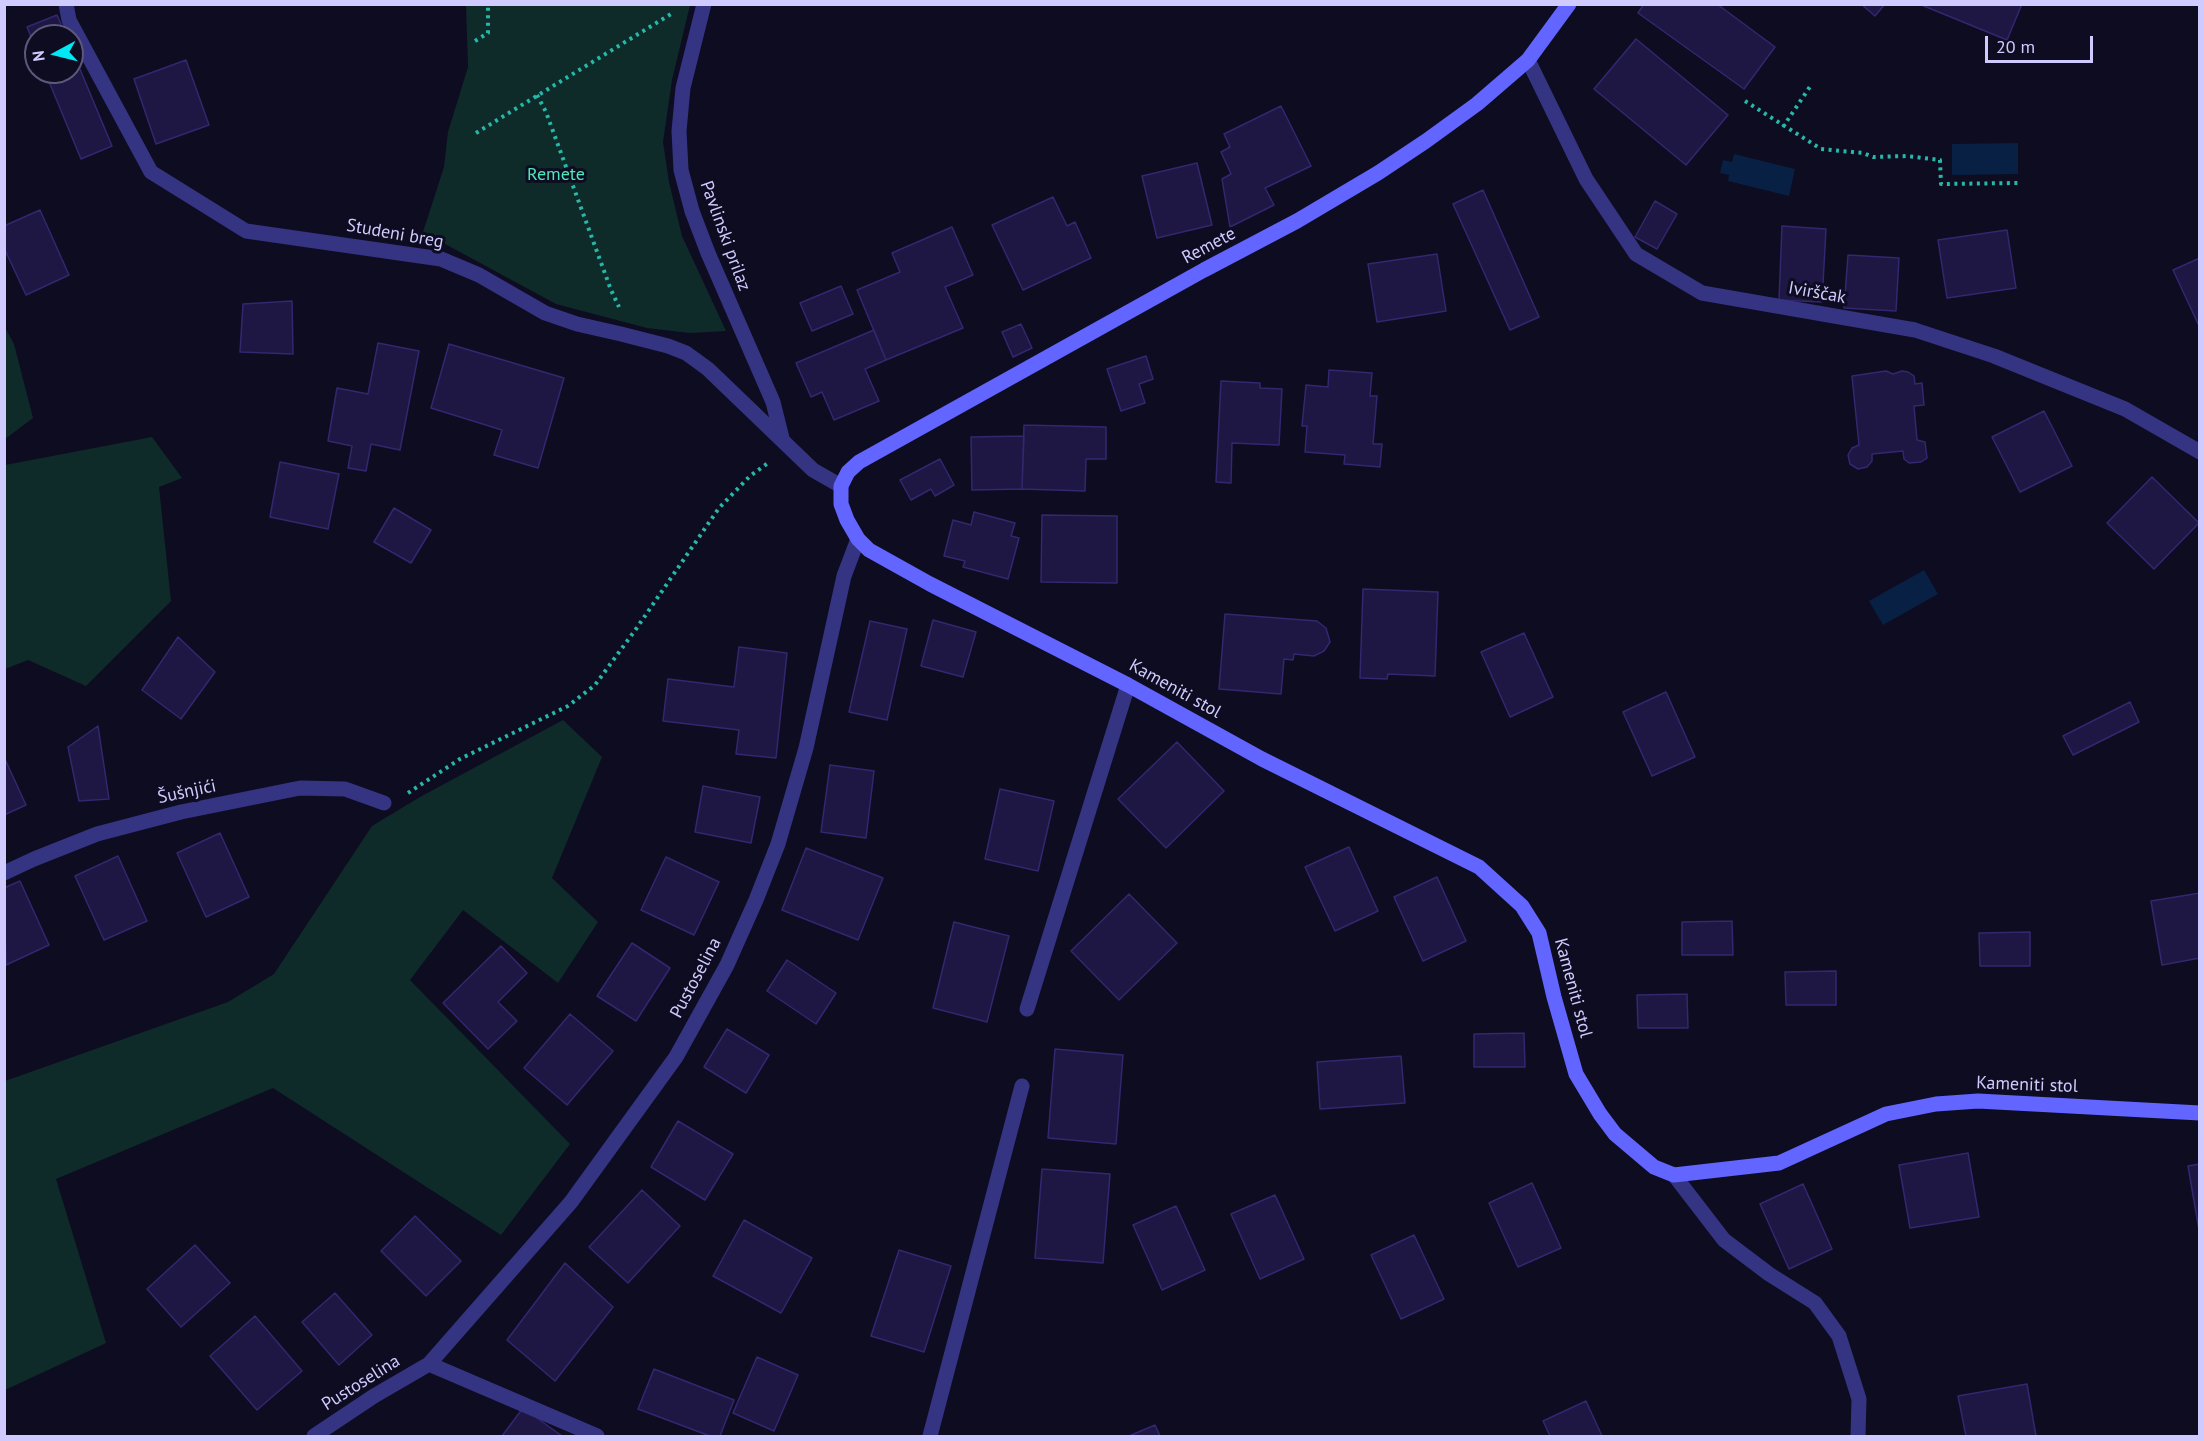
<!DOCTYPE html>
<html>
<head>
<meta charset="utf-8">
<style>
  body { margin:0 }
  #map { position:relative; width:2204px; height:1441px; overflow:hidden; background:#0e0c21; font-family:"PT Sans",sans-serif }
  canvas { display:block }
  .frame { position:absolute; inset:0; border:6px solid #cfcbff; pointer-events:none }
  .north { position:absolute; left:24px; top:24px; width:60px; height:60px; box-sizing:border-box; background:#0e0c21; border:2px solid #5b587a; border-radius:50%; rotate:263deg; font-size:16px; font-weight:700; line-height:24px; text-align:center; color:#cfcbff }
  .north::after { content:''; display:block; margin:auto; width:21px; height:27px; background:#00e7f6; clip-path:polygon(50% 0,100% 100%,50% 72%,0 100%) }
  .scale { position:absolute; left:1985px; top:36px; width:108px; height:27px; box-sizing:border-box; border:3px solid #cfcbff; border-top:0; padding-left:8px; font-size:18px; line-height:21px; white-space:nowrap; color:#cfcbff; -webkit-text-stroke:4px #0e0c21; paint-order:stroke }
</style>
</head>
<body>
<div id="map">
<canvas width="2204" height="1441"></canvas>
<div class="frame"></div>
<div class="north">N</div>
<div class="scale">20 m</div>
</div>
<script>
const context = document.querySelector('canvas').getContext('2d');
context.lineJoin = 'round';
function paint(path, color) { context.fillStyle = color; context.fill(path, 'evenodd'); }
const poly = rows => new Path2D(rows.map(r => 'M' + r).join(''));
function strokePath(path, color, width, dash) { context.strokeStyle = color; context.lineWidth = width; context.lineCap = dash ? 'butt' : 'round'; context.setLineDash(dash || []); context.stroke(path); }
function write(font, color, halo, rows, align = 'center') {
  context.font = font + ' "PT Sans",sans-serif'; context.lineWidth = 6; context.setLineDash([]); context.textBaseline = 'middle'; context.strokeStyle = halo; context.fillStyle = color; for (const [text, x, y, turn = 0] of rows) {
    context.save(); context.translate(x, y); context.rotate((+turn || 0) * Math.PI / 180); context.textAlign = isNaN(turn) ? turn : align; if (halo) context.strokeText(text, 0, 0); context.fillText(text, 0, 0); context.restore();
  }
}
paint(poly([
  [466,5,690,5,672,80,663,142,669,182,682,236,726,331,690,333,647,328,556,304,423,232,444,167,448,132,468,67],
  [4,326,14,344,33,418,5,439],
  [152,437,182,478,159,487,171,601,86,686,28,660,5,669,5,465],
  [563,720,602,757,552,878,598,922,558,983,463,910,410,980,570,1144,501,1235,273,1088,56,1179,106,1343,5,1390,5,1081,228,1002,274,974,372,826,420,797]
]), '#0e2b29');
paint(poly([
  [2018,143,2018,174,1952,175,1952,144],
  [1734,154,1795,169,1789,196,1728,181,1729,175,1720,173,1723,160,1732,162],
  [1924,570,1938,594,1883,625,1869,601]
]), '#082043');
const building = poly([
  [1644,4,1717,4,1775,47,1744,89,1638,13,1644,4],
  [1861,4,1885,4,1875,16,1861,4],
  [1919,4,2022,4,2007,40,1919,4],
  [57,15,66,36,36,36,36,49,27,27,57,15],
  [1636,39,1728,115,1686,165,1594,89,1636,39],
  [72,50,112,146,81,159,45,72,72,72,72,50],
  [186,60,209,125,156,144,134,79,186,60],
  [1281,106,1311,166,1265,188,1274,205,1230,227,1222,179,1231,174,1221,152,1230,147,1224,134,1281,106],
  [1197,163,1212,225,1157,238,1142,176,1197,163],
  [1483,190,1539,317,1510,330,1453,204,1483,190],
  [1053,197,1067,226,1075,222,1091,258,1023,290,992,225,1053,197],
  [1655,201,1677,214,1657,249,1635,237,1655,201],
  [40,210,69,275,26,295,4,248,4,226,40,210],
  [1782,226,1826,229,1822,302,1779,300,1782,226],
  [952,227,973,275,945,287,963,328,886,360,857,290,900,272,892,253,952,227],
  [2007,230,2016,288,1947,298,1938,240,2007,230],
  [1437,254,1446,311,1377,322,1368,264,1437,254],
  [1848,255,1899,258,1896,311,1844,308,1848,255],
  [2200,258,2200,328,2173,270,2200,258],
  [841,286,853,314,812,331,800,303,841,286],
  [292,301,293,354,240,352,243,304,292,301],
  [1021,324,1032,348,1013,357,1002,332,1021,324],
  [874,330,886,360,865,369,879,401,834,420,822,392,811,397,796,363,874,330],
  [378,343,419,351,400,450,371,444,366,471,348,468,352,446,328,441,337,388,368,394,378,343],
  [449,344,564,378,538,468,494,455,502,430,431,408,449,344],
  [1146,356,1153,379,1139,384,1145,403,1121,411,1107,369,1146,356],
  [1329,370,1372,373,1370,396,1377,396,1373,444,1382,444,1380,467,1344,464,1345,455,1305,452,1307,426,1302,426,1306,385,1328,387,1329,370],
  [1886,371,1893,374,1902,371,1908,372,1914,376,1915,384,1922,383,1924,405,1914,406,1917,440,1925,442,1927,458,1921,462,1909,463,1904,459,1903,451,1872,454,1872,461,1867,467,1858,469,1850,464,1848,455,1852,448,1859,445,1852,376,1886,371],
  [1221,381,1260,383,1260,388,1282,389,1279,445,1232,443,1231,483,1216,482,1221,381],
  [2044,411,2072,466,2020,492,1992,437,2044,411],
  [1024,425,1106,427,1106,459,1086,459,1085,491,1022,489,1024,425],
  [1024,436,1022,489,972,490,971,437,1024,436],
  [940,459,954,485,935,496,931,489,911,500,900,480,940,459],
  [280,462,339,474,328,529,270,517,280,462],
  [2152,477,2199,523,2154,569,2107,523,2152,477],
  [394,508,431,530,411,563,374,542,394,508],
  [974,512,1015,523,1011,536,1019,538,1008,579,963,567,965,561,944,556,953,520,971,525,974,512],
  [1042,515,1117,516,1117,583,1041,582,1042,515],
  [1363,589,1438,592,1435,676,1388,674,1387,679,1360,678,1363,589],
  [1225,614,1317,621,1326,628,1330,642,1324,651,1314,656,1294,654,1293,660,1284,659,1281,694,1219,689,1225,614],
  [933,620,976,632,963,677,921,666,933,620],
  [870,621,907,629,887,720,849,712,870,621],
  [1524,633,1553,697,1510,717,1481,652,1524,633],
  [178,637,215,672,181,719,142,690,178,637],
  [739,647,787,653,776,758,736,754,739,730,663,721,668,679,734,687,739,647],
  [1666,692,1695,757,1652,776,1623,712,1666,692],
  [2130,702,2139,722,2073,755,2063,736,2130,702],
  [98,726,109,799,79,801,68,747,98,726],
  [1177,742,1224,791,1166,848,1118,799,1177,742],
  [4,757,26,805,4,815,4,757],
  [830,765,874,771,866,838,821,832,830,765],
  [703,786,760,797,751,843,695,832,703,786],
  [1000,789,1054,801,1038,871,985,859,1000,789],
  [220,833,249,897,206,917,177,853,220,833],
  [1349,847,1378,911,1335,931,1305,867,1349,847],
  [806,848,883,878,858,940,782,910,806,848],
  [118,856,147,921,104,940,75,876,118,856],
  [666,857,719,882,694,935,641,910,666,857],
  [1437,877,1466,941,1423,961,1394,897,1437,877],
  [20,881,49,945,6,965,4,888,20,881],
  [2200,893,2200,958,2162,965,2151,901,2200,893],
  [1129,894,1177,943,1119,1000,1071,951,1129,894],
  [1732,921,1733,955,1682,955,1682,922,1732,921],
  [954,922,1009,936,987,1022,933,1008,954,922],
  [2030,932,2030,966,1980,966,1979,933,2030,932],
  [632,943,670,968,636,1021,597,996,632,943],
  [501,946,527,973,498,1002,517,1021,488,1049,443,1003,501,946],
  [787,960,836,993,816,1024,767,991,787,960],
  [1836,971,1836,1005,1786,1005,1785,972,1836,971],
  [1687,994,1688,1028,1638,1028,1637,995,1687,994],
  [570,1014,613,1051,567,1105,524,1068,570,1014],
  [727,1029,769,1055,746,1093,704,1067,727,1029],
  [1524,1033,1525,1067,1474,1067,1474,1034,1524,1033],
  [1055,1049,1123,1055,1116,1144,1048,1138,1055,1049],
  [1401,1056,1405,1103,1320,1109,1317,1062,1401,1056],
  [678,1121,733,1154,705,1200,651,1167,678,1121],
  [1968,1153,1979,1217,1910,1228,1899,1165,1968,1153],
  [2200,1164,2200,1230,2199,1230,2188,1166,2200,1164],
  [1042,1169,1110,1174,1103,1263,1035,1258,1042,1169],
  [1532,1183,1561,1248,1518,1267,1489,1203,1532,1183],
  [1803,1184,1832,1249,1789,1269,1760,1204,1803,1184],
  [642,1190,680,1226,628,1283,589,1247,642,1190],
  [1275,1195,1304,1259,1260,1279,1231,1214,1275,1195],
  [1176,1206,1205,1270,1162,1290,1133,1225,1176,1206],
  [415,1216,461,1261,426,1296,381,1251,415,1216],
  [744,1220,812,1258,781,1313,713,1276,744,1220],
  [1414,1235,1444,1299,1401,1319,1371,1255,1414,1235],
  [195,1245,230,1283,181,1327,147,1289,195,1245],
  [899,1250,951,1266,924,1352,871,1336,899,1250],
  [565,1263,613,1307,555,1381,507,1340,565,1263],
  [335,1293,372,1335,339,1365,302,1322,335,1293],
  [255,1316,302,1371,257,1410,210,1356,255,1316],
  [757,1357,798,1375,774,1431,733,1413,757,1357],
  [654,1369,734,1400,720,1436,710,1436,638,1409,654,1369],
  [2027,1384,2036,1436,1966,1436,1958,1396,2027,1384],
  [1586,1401,1602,1436,1550,1436,1543,1421,1586,1401],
  [523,1408,562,1436,502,1436,523,1408],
  [1155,1425,1160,1436,1129,1436,1155,1425]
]);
paint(building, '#1e1643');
strokePath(building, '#332770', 1.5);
strokePath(poly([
  [475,41,488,33,488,4],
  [537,95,546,112,611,290,619,307],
  [1745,101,1821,149,1863,153,1873,157,1907,156,1940,160,1941,184,2018,183],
  [1783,127,1811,85],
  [476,133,671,14,674,16],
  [408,793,460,759,568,706,595,685,636,629,719,508,750,476,768,463]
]), '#26b8a9', 4, [3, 4.5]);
strokePath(poly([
  [1027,1009,1128,685]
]), '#343483', 15);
strokePath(poly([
  [692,211,708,253]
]), '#343483', 15);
strokePath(poly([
  [66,4,69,20,151,172,246,231,441,259,479,275,545,313,577,324,621,334,668,346,686,353,708,369,813,470,841,486],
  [1528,60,1586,179,1636,254,1702,293,1915,330,1994,356,2125,409,2200,452],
  [692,211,681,170,679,131,683,88,704,4],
  [708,253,773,402,782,438],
  [4,873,34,859,97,834,181,812,300,788,345,789,384,803],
  [1674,1175,1724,1240,1769,1274,1815,1303,1839,1336,1859,1399,1858,1436],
  [429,1364,597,1436],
  [314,1436,374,1396,429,1364,571,1202,676,1057,727,965,756,900,778,844,806,748,844,576,858,539],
  [930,1436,1022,1086]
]), '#343483', 15);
strokePath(poly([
  [1569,4,1528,60,1477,104,1426,141,1378,173,1297,221,1204,270,859,462,848,472,841,486,841,504,847,520,858,539,869,550,930,584,1128,685,1262,759,1479,867,1522,906,1539,933,1554,997,1576,1074,1600,1114,1615,1134,1654,1167,1674,1175,1779,1163,1886,1114,1936,1104,1978,1101,2200,1113]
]), '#6265ff', 15);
write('18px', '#51e6ba', '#0e0c21', [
  ["Remete",556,175]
]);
write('18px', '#cfcbff', '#0e0c21', [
  ["Studeni breg",395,234,10],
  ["Pavlinski prilaz",725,236,70],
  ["Remete",1209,246,-28],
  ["Ivirščak",1817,293,10],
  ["Kameniti stol",1175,689,29],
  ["Šušnjići",187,792,-12],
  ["Pustoselina",696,978,-62],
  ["Kameniti stol",1573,988,75],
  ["Kameniti stol",2027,1085,2],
  ["Pustoselina",361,1383,-32]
]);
</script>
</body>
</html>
